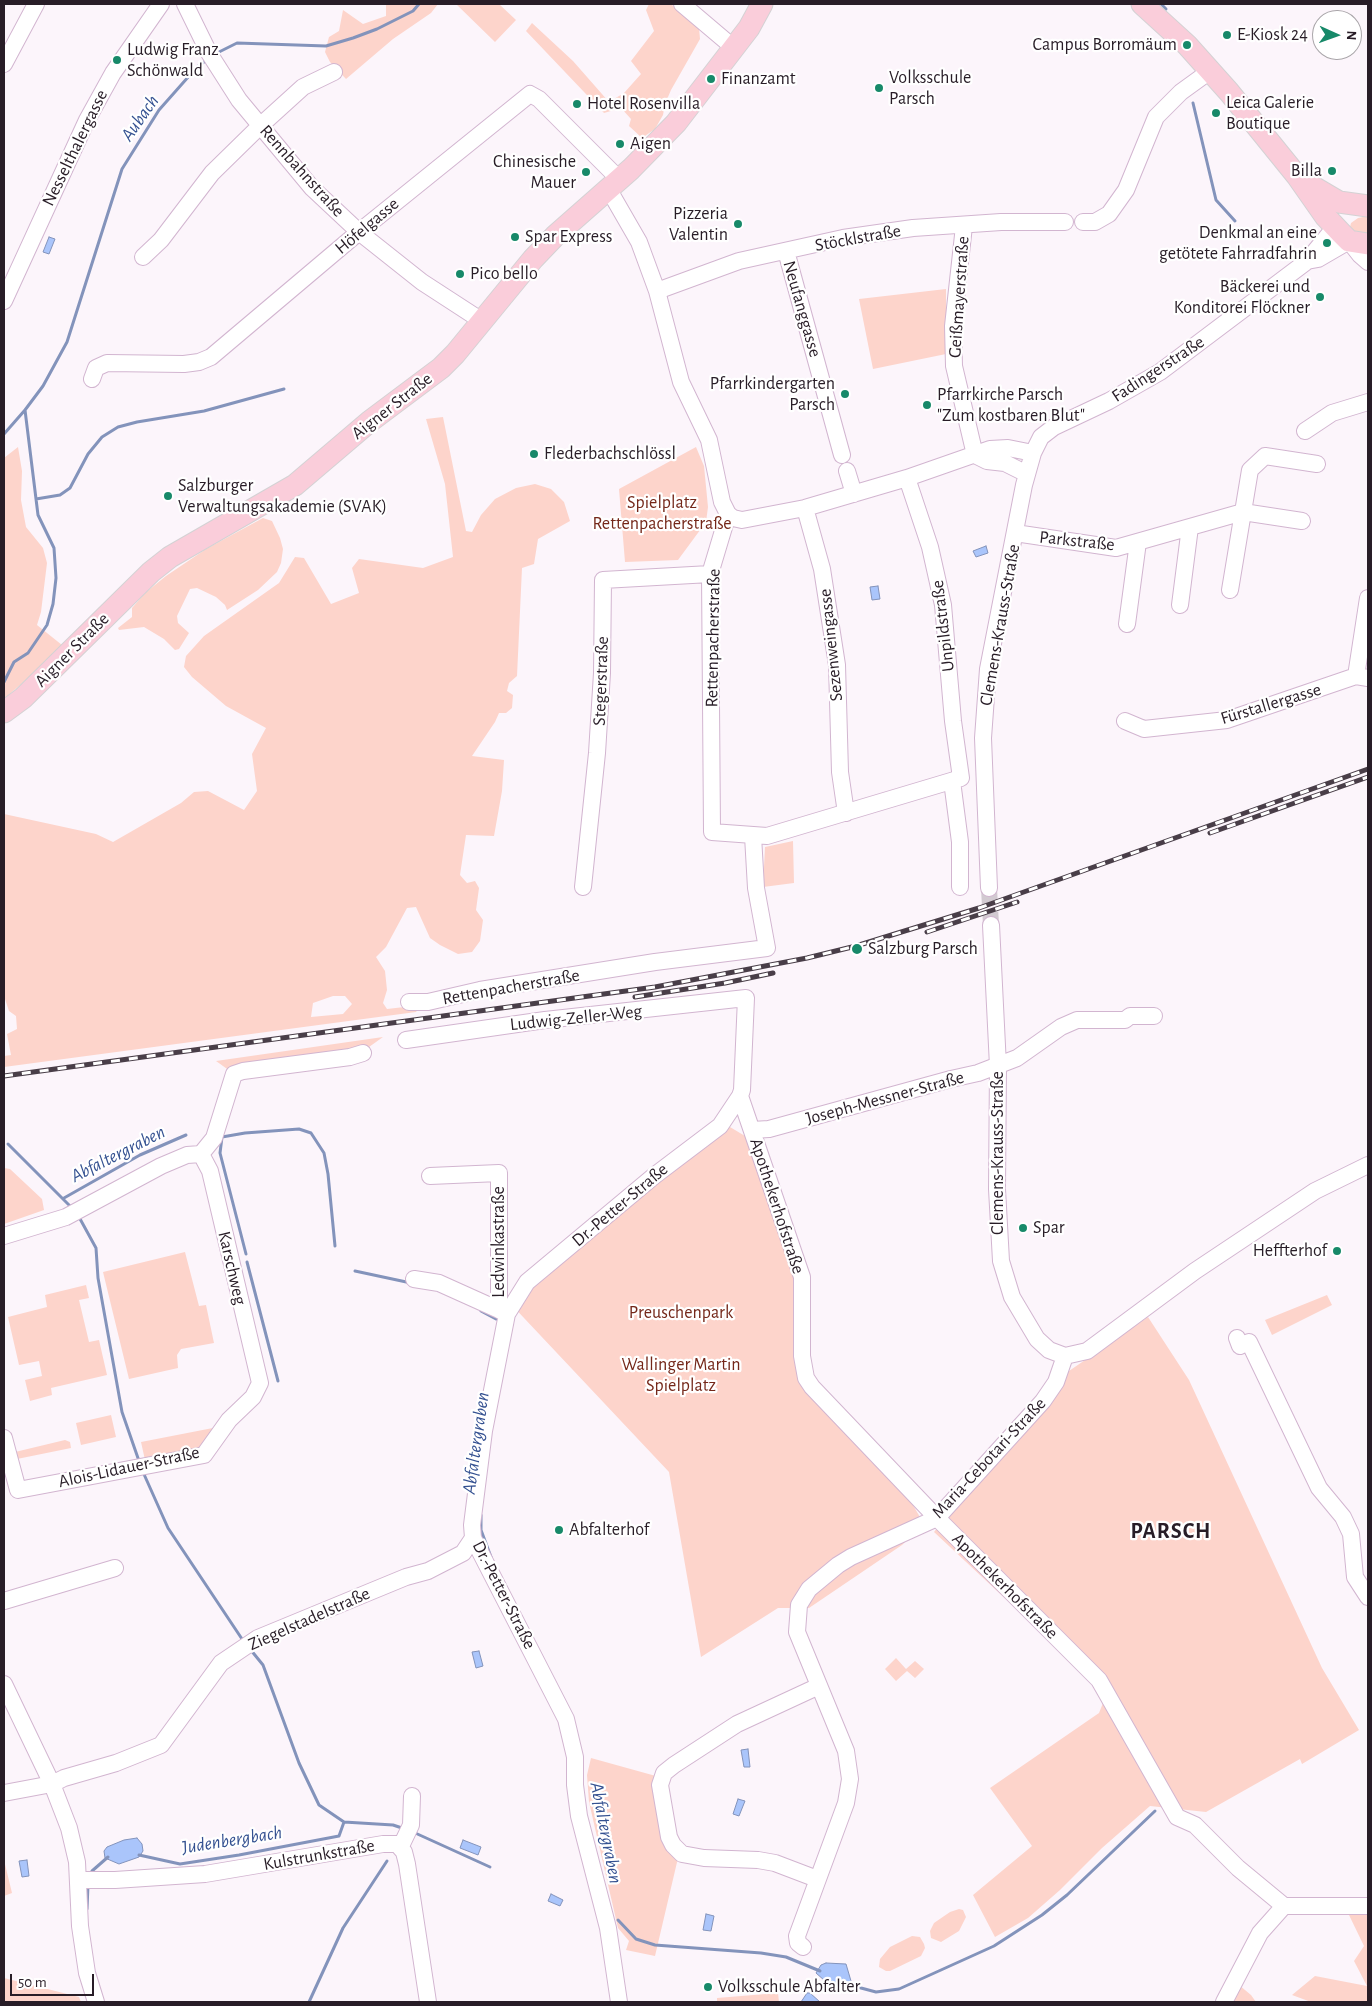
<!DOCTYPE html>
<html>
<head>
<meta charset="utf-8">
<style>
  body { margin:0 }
  #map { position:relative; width:1372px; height:2006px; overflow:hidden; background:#fcf5fb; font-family:"Alegreya Sans",sans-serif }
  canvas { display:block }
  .frame { position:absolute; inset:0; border:5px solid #281d27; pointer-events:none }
  .north { position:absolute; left:1312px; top:10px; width:50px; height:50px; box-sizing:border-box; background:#fff; border:1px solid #a9a5a9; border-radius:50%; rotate:92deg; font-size:14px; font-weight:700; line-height:20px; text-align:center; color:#281d27 }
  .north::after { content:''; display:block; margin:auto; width:18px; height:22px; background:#178969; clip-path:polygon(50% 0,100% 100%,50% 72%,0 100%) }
  .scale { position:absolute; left:10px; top:1974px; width:84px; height:22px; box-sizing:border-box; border:2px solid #281d27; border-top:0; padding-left:6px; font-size:15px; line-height:18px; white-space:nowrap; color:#281d27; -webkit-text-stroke:4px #fff; paint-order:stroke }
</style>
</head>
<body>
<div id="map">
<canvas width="1372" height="2006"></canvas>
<div class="frame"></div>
<div class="north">N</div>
<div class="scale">50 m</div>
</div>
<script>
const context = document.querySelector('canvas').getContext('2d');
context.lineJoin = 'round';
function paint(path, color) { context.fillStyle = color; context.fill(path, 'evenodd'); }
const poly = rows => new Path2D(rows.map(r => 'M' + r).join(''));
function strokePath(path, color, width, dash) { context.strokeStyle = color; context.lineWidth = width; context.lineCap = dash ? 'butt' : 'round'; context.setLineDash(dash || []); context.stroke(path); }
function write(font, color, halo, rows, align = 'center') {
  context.font = font + ' "Alegreya Sans",sans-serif'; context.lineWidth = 4.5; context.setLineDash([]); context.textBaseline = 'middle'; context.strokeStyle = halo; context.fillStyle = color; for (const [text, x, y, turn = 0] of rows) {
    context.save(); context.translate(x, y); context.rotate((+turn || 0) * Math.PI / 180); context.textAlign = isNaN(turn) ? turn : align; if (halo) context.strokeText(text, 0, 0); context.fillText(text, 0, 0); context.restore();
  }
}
paint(poly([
  [386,4,438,4,431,13,393,39,346,79,330,62,325,52,329,37,339,31,343,10,363,24,386,16],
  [456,4,499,4,516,20,495,42],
  [649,4,671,4,699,28,700,39,671,90,665,104,663,115,655,129,642,138,629,126,631,119,621,108,604,113,526,31,532,23,573,61,609,102,624,93,641,74,631,61,654,31,646,10],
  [1368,216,1368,240,1359,239,1350,227,1351,223,1358,218],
  [946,289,946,354,873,369,859,299],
  [443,417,466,531,472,532,481,515,495,499,516,488,535,484,551,489,564,502,570,521,538,539,534,564,522,568,517,676,509,683,507,691,513,695,512,708,506,713,499,713,495,722,472,756,504,760,502,791,494,836,466,835,460,875,467,883,475,881,479,888,476,910,483,920,480,941,472,952,458,954,440,945,430,938,416,907,407,908,386,947,376,957,385,971,387,990,383,1003,387,1009,413,1006,419,1008,416,1012,4,1067,4,1056,11,1055,7,1034,17,1029,16,1016,9,1011,4,996,4,814,96,834,113,842,181,803,194,792,208,791,244,810,257,791,252,754,266,728,226,706,192,677,184,667,186,656,204,636,279,583,295,557,304,558,331,604,359,593,352,568,359,559,423,568,453,557,445,484,426,419],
  [333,996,345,996,352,1004,343,1014,311,1017,313,1003],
  [18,447,22,471,21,500,26,527,43,548,47,563,41,612,37,625,62,645,44,664,4,699,4,458],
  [696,447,704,466,708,507,706,522,678,560,625,562,619,489],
  [263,518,272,521,280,538,283,549,281,563,277,572,258,590,227,610,225,605,216,597,197,588,190,589,177,616,178,623,189,633,179,649,175,650,164,639,144,627,119,630,118,628,132,617,132,608,145,593,166,576,206,549],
  [793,841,794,883,763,887,765,847],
  [383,1037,369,1047,353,1053,230,1071,216,1061],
  [730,1127,745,1136,771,1205,791,1243,812,1387,910,1500,924,1524,902,1545,809,1608,778,1608,701,1657,669,1472,508,1301,715,1131],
  [4,1168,10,1169,42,1199,44,1210,4,1224],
  [185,1252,199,1306,206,1305,214,1343,181,1349,177,1355,178,1368,129,1379,103,1272],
  [86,1285,89,1298,79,1300,89,1342,99,1340,107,1375,51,1388,52,1395,30,1401,25,1380,42,1376,39,1361,19,1365,8,1317,47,1307,45,1295],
  [1327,1295,1332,1305,1272,1335,1265,1320],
  [1148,1317,1189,1380,1322,1668,1359,1730,1302,1764,1300,1759,1206,1812,1150,1806,1102,1848,1060,1890,1028,1918,995,1937,973,1895,1032,1846,990,1788,1099,1713,1103,1703,1089,1677,934,1532,1042,1394,1069,1371],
  [111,1415,116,1437,81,1445,76,1423],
  [218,1427,200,1450,145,1460,141,1442],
  [65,1440,70,1442,71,1448,17,1459,15,1452],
  [896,1658,906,1669,915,1661,924,1669,915,1678,907,1671,896,1681,885,1669],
  [591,1758,663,1778,678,1858,655,1956,626,1950,629,1941,618,1928,589,1802,587,1775],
  [4,1860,12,1893,4,1896],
  [959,1909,963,1910,966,1917,959,1931,941,1942,931,1938,930,1931,934,1923,950,1912],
  [1368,1914,1368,2002,1311,2002,1292,1995,1315,1976,1367,1986,1354,1961,1364,1946,1349,1915],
  [912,1936,920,1937,924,1944,925,1948,921,1956,890,1971,886,1971,879,1967,880,1959,890,1947],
  [4,1978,79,1997,81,2002,4,2002],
  [1239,1985,1251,1995,1256,2002,1235,2002,1232,1995],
  [778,1993,779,2002,717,2002,717,1998]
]), '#fdd4cb');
const water = poly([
  [49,237,55,239,49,254,43,252,49,237],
  [986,546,988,553,976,557,973,551,986,546],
  [878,586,880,599,872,600,870,587,878,586],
  [479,1651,483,1666,476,1668,472,1652,479,1651],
  [748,1749,750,1767,744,1767,741,1750,748,1749],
  [738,1799,745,1801,739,1816,733,1814,738,1799],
  [137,1838,142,1844,143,1851,139,1857,119,1864,105,1858,104,1851,107,1847,124,1840,137,1838],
  [463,1840,481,1847,478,1855,460,1848,463,1840],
  [27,1860,29,1876,22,1877,19,1861,27,1860],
  [551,1894,563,1900,560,1906,548,1901,551,1894],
  [706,1914,714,1916,711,1931,703,1930,706,1914],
  [826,1963,846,1964,851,1981,847,1987,833,1988,816,1973,821,1965,826,1963],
  [807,1993,810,1993,820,2002,801,2002,807,1993]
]);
paint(water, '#aac5fb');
strokePath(water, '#8393bb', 1);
strokePath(poly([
  [1161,4,1166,9],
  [215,54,237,43,326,46,353,38,377,29,413,11,419,4],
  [1193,103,1216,200,1235,221],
  [4,434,25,410,43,386,67,342,122,169,159,110,197,67,208,59],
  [36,499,60,495,70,488,88,454,102,437,118,427,137,422,204,411,284,389],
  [4,682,14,662,28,653,47,625,53,604,56,578,54,548,38,515,25,410],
  [8,1144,72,1208],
  [64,1198,140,1155,186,1135],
  [79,1217,96,1248,98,1278,122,1412,139,1461],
  [246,1254,220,1153,222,1137,245,1133,299,1129,311,1133,324,1153,328,1174,335,1246],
  [247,1262,278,1381],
  [355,1271,411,1283],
  [481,1311,496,1319],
  [143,1472,168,1528,244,1642],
  [481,1515,481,1530,491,1557],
  [250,1649,263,1665,299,1763,319,1805,344,1822,393,1825,405,1829],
  [413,1832,490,1867],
  [139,1855,180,1864,239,1855,339,1836,344,1822],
  [92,1871,108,1857],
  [87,1909,88,1885],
  [618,1920,636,1939,655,1945,761,1953,786,1957,820,1971],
  [846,1984,876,1992,899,1989,994,1946,1042,1915,1067,1895,1155,1811],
  [309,2002,343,1928,387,1861]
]), '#8393bb', 3);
strokePath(poly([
  [989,888,991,925]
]), '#d2cad1', 16, [16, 8]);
const minor = poly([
  [185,4,209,53,239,100,312,188,359,232,422,282,482,321],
  [682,4,734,48],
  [4,64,36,4],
  [609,190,639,242,657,291,681,382,709,440,722,502,728,514,710,574,712,832,767,836,961,778,953,721,943,605,930,547,907,478],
  [1083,222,1095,222,1109,214,1126,190,1156,117,1181,92,1210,71],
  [964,226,953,326,954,366,975,455],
  [786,251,842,455],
  [143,257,161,240,212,173,260,126,303,87,334,72],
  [1307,261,1318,259,1349,241,1360,255,1368,262],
  [657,291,739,261,843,238,913,228,1001,222,1065,222],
  [4,301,87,120,113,73,161,4],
  [92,379,96,368,107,363,184,364,199,362,211,357,359,232,530,94,539,99,620,180],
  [1305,431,1332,413,1368,402],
  [975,455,987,461,1005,463,1027,474],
  [847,471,854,494],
  [805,508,822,569,837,665,840,772,846,813],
  [728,514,733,518,742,520,805,508,907,478,990,449,1008,448,1033,453],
  [1015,533,1116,548,1243,512,1302,521],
  [1230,590,1250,470,1265,456,1317,464],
  [1180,605,1190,527],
  [1127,624,1138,542],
  [1356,676,1368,598],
  [1125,721,1144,729,1227,720,1356,676,1368,678],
  [952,781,960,842,960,887],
  [583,887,597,753,602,673,603,580,710,574],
  [989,888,983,738,988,669,1024,485,1033,453,1041,437,1054,427,1109,401,1160,372,1306,262,1335,227],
  [991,925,998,1066,997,1189,1001,1261,1012,1297,1037,1339,1049,1350,1065,1356,1087,1351,1195,1271,1315,1191,1368,1165],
  [409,1002,428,1002,480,990,655,962,767,948,756,888,753,836],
  [406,1040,545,1020,746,998,742,1090,740,1096,720,1126,654,1176,527,1282,507,1314,484,1431,472,1525,473,1538,566,1719,575,1757,575,1785,579,1816,608,1928,619,2002],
  [740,1096,802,1277,802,1356,806,1378,812,1387,937,1518,1099,1680,1177,1817,1195,1825,1238,1868,1284,1906],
  [752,1130,769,1129,951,1079,978,1073,1017,1058,1061,1027,1077,1020,1125,1020,1130,1016,1154,1016],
  [430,1176,499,1173,499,1310,507,1314],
  [4,1236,66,1217,161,1166,187,1155,201,1154,214,1138,234,1074,243,1071,350,1057,363,1053],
  [414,1279,439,1283,499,1310],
  [1237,1338,1240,1346,1249,1342,1319,1488,1343,1517,1351,1534,1355,1577,1368,1597],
  [4,1438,18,1490,204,1455,229,1420,253,1397,260,1383,210,1171,201,1154],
  [4,1601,115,1568],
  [4,1684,52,1784,69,1828,77,1862,80,1926,87,1973,96,2002],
  [4,1793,52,1784,64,1778,116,1763,161,1745,221,1663,258,1638,406,1577,428,1571,463,1553,473,1538],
  [401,1846,411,1825,412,1796],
  [817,1879,775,1863,758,1860,704,1858,682,1854,673,1845,669,1837,660,1785,664,1773,674,1765,737,1724,819,1686],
  [78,1880,115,1880,205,1874,383,1844,397,1844,404,1852,407,1864,428,2002],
  [803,1947,798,1943,797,1936,846,1803,850,1779,846,1751,797,1632,799,1605,809,1589,838,1565,851,1557,937,1518,1043,1401,1056,1382,1065,1356],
  [1224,2002,1260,1933,1284,1906,1368,1906]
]);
const major = poly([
  [1142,4,1187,45,1229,92,1297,176,1325,216,1341,233,1349,241,1368,244],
  [1305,182,1339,202,1368,206],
  [4,712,23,698,151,572,170,557,295,485,369,422,441,368,455,354,533,259,555,236,631,169,676,123,749,28,762,4]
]);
strokePath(minor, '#d2b5d0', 18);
strokePath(major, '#d4d2d4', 23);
strokePath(minor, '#fff', 16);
strokePath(major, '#facdda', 21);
const rail = poly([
  [1210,833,1368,777],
  [927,932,1017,902],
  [635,997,725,983,773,973],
  [4,1076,655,987,807,958,856,946,979,908,1368,769]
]);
strokePath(rail, '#493e48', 5);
strokePath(rail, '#fff', 3, [9]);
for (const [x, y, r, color] of [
  [1227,35,5,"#178969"],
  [1187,45,5,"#178969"],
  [117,60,5,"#178969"],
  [711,79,5,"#178969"],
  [879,88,5,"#178969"],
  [577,104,5,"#178969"],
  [1216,113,5,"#178969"],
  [620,144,5,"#178969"],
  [1332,171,5,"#178969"],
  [586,172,5,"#178969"],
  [738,224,5,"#178969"],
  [515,237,5,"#178969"],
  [1327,243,5,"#178969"],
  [460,274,5,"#178969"],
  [1320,297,5,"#178969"],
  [845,394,5,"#178969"],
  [927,405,5,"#178969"],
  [534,454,5,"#178969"],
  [168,496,5,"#178969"],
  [857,949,6,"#178969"],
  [1023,1228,5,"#178969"],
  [1337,1251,5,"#178969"],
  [559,1530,5,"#178969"],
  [708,1987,5,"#178969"]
]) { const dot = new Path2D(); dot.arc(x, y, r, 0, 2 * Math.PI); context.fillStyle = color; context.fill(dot); strokePath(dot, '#fff', 2); }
write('18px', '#281d27', '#fff', [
  ["E-Kiosk 24",1237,35],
  ["Campus Borromäum",1177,45,"right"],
  ["Ludwig Franz",127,50],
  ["Schönwald",127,71],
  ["Volksschule",889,78],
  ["Parsch",889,99],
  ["Finanzamt",721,79],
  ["Leica Galerie",1226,103],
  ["Boutique",1226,124],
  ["Hotel Rosenvilla",587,104],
  ["Aigen",630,144],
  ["Chinesische",576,162,"right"],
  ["Mauer",576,183,"right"],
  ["Billa",1322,171,"right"],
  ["Pizzeria",728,214,"right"],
  ["Valentin",728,235,"right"],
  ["Denkmal an eine",1317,233,"right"],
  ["getötete Fahrradfahrin",1317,254,"right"],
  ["Spar Express",525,237],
  ["Pico bello",470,274],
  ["Bäckerei und",1310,287,"right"],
  ["Konditorei Flöckner",1310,308,"right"],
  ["Pfarrkindergarten",835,384,"right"],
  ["Parsch",835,405,"right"],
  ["Pfarrkirche Parsch",937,395],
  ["\"Zum kostbaren Blut\"",937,416],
  ["Flederbachschlössl",544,454],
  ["Salzburger",178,486],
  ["Verwaltungsakademie (SVAK)",178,507],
  ["Salzburg Parsch",868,949],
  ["Spar",1033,1228],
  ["Heffterhof",1327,1251,"right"],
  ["Abfalterhof",569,1530],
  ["Volksschule Abfalter",718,1987]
], 'left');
write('18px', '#281d27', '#fff', [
  ["Nesselthalergasse",75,148,-64],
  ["Rennbahnstraße",302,171,48],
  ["Höfelgasse",367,226,-40],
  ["Stöcklstraße",858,238,-10],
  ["Geißmayerstraße",959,297,-86],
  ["Neufanggasse",802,309,74],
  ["Fadingerstraße",1158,369,-33],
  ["Aigner Straße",392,406,-38],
  ["Parkstraße",1077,541,6],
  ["Clemens-Krauss-Straße",1000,625,-80],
  ["Unpildstraße",943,626,-97],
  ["Rettenpacherstraße",713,638,-89],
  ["Sezenweingasse",831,645,-96],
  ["Aigner Straße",72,650,-45],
  ["Stegerstraße",601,681,-88],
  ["Fürstallergasse",1271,704,-17],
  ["Rettenpacherstraße",511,987,-10],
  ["Ludwig-Zeller-Weg",576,1018,-6],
  ["Joseph-Messner-Straße",885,1098,-15],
  ["Clemens-Krauss-Straße",998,1153,-90],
  ["Dr.-Petter-Straße",620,1205,-40],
  ["Apothekerhofstraße",777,1206,72],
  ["Ledwinkastraße",499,1242,-90],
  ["Karschweg",232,1268,77],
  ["Maria-Cebotari-Straße",989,1458,-47],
  ["Alois-Lidauer-Straße",129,1467,-12],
  ["Apothekerhofstraße",1005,1586,45],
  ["Dr.-Petter-Straße",504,1595,63],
  ["Ziegelstadelstraße",309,1619,-24],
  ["Kulstrunkstraße",319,1855,-10]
]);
write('18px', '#742719', '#fff', [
  ["Spielplatz",662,503],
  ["Rettenpacherstraße",662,524],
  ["Preuschenpark",681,1313],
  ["Wallinger Martin",681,1365],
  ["Spielplatz",681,1386]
]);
write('italic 19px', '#345191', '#fff', [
  ["Aubach",140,118,-55],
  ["Abfaltergraben",118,1154,-27],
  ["Abfaltergraben",476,1443,-82],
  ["Abfaltergraben",606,1833,79],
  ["Judenbergbach",232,1840,-9]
]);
context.letterSpacing = '1px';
write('bold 22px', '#281d27', '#fff', [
  ["PARSCH",1171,1531]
]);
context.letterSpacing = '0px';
</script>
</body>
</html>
